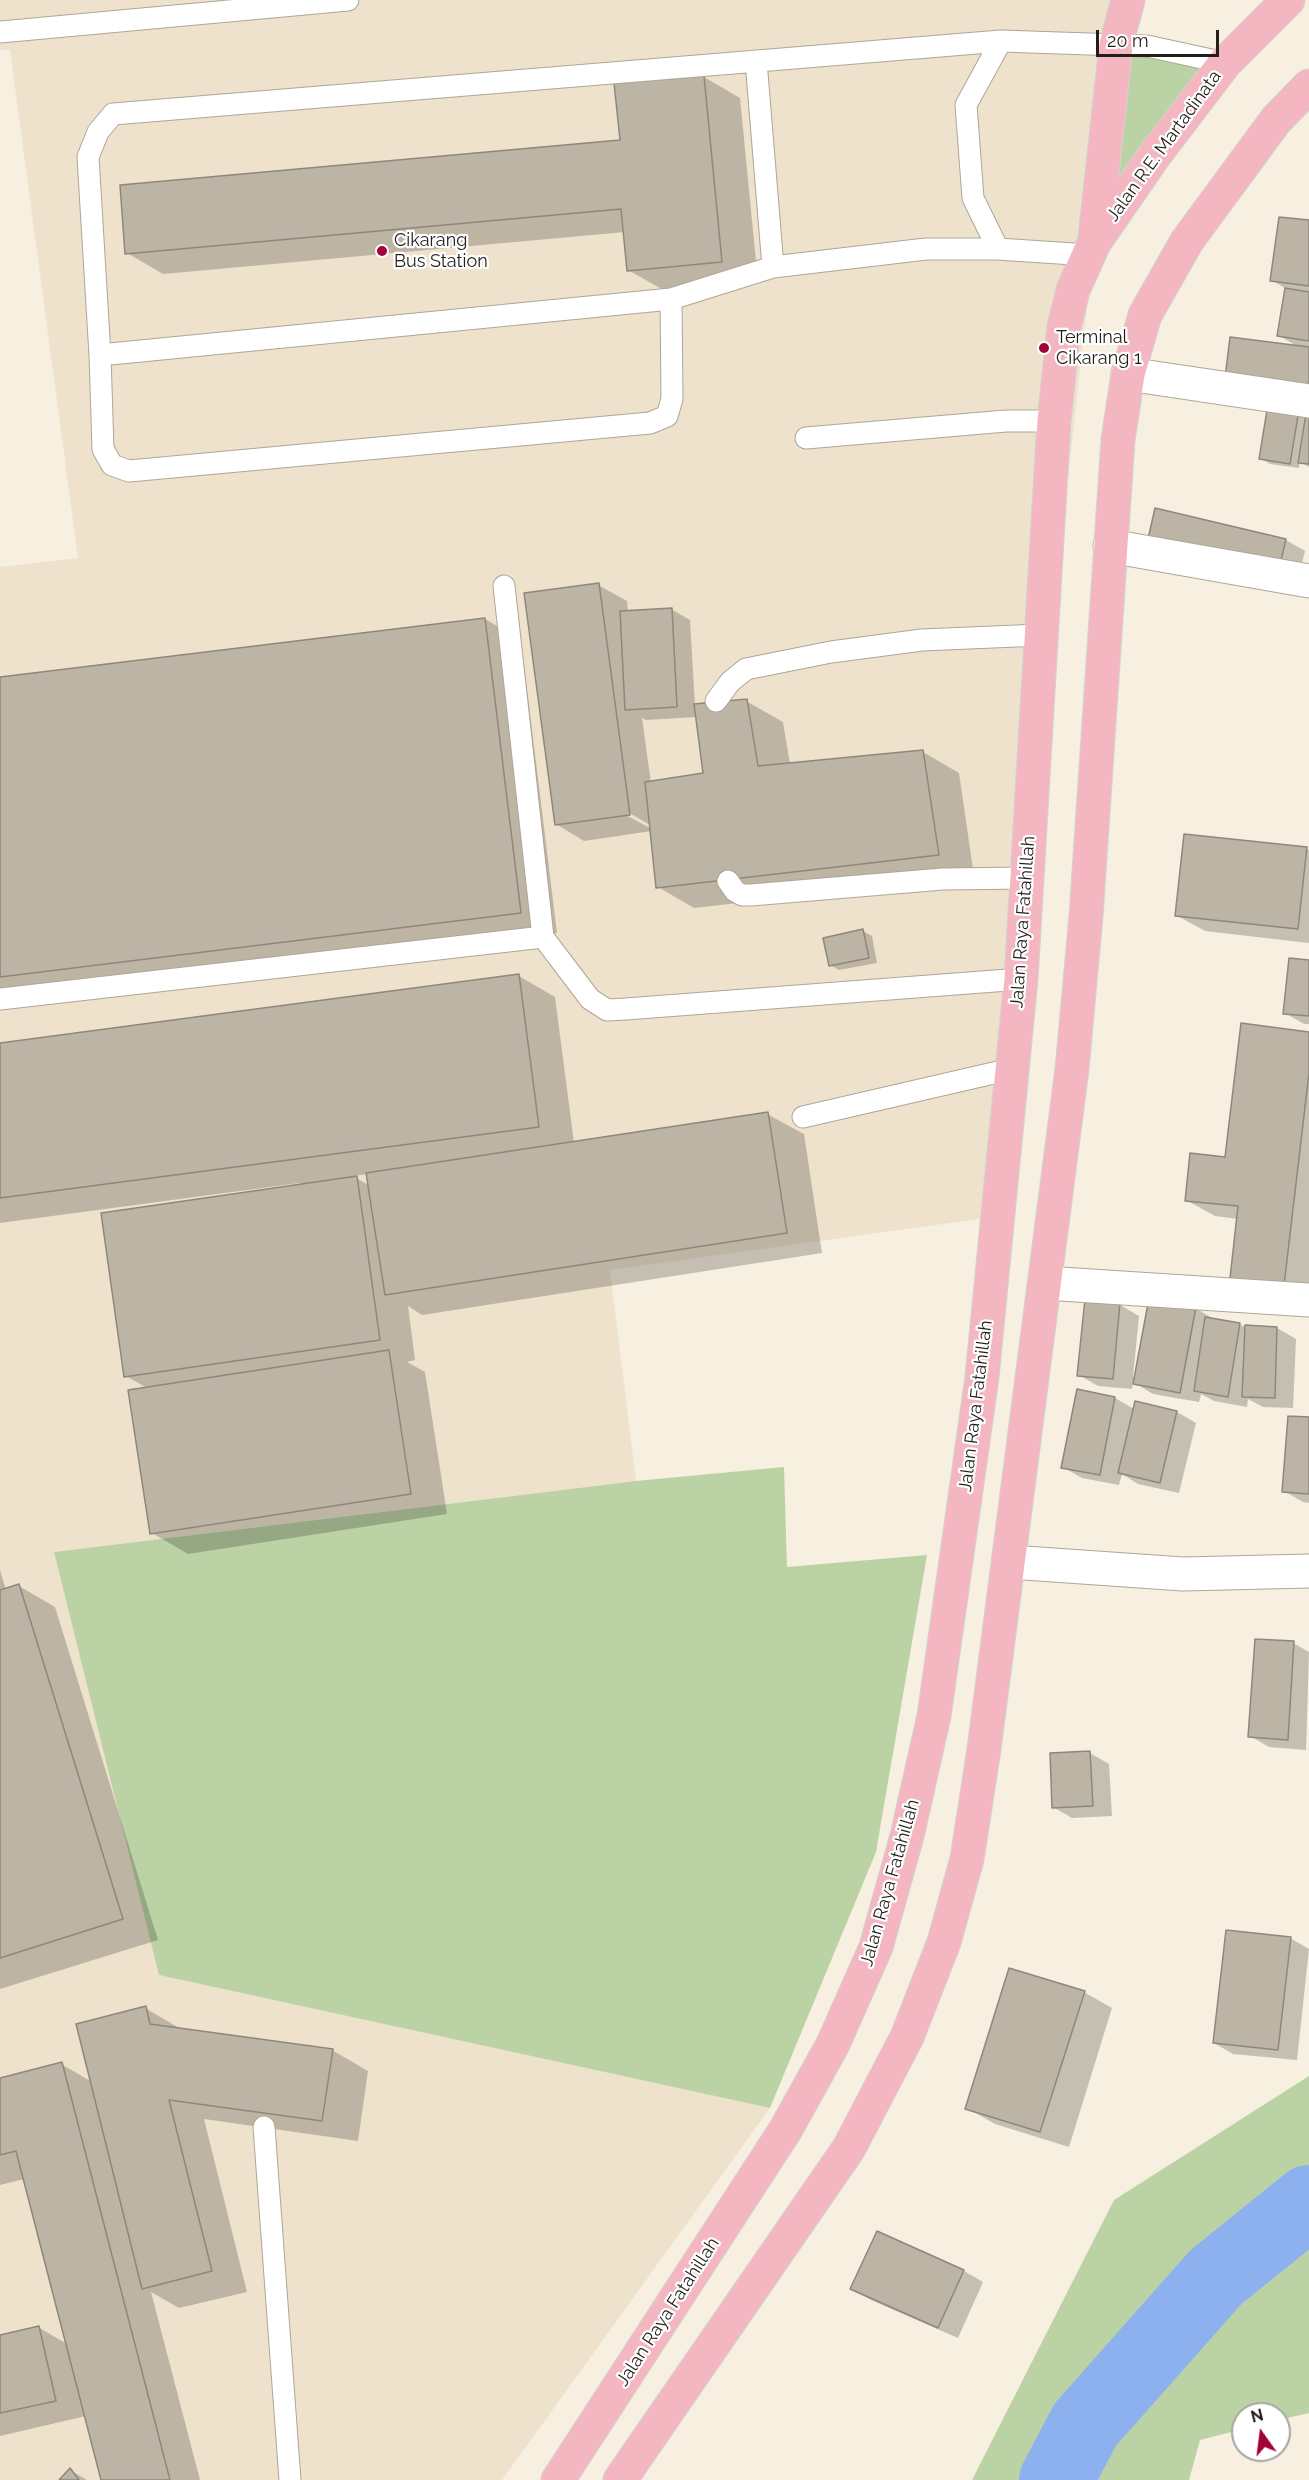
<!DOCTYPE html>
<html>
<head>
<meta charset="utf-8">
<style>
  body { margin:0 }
  #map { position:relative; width:1309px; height:2480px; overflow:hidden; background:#f7efe0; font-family:Raleway,sans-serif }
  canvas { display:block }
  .north { position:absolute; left:1231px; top:2402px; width:60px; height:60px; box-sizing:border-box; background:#fff; border:2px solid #a7a5a3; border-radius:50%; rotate:346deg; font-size:16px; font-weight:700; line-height:24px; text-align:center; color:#221f1a }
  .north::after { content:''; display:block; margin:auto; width:21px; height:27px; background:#a1023a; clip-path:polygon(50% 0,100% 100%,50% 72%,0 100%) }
  .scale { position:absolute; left:1096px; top:30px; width:123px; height:27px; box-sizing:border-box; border:3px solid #221f1a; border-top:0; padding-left:8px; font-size:18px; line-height:21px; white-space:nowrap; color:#221f1a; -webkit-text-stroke:4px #fff; paint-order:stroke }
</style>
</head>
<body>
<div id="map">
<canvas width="1309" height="2480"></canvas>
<div class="north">N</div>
<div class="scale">20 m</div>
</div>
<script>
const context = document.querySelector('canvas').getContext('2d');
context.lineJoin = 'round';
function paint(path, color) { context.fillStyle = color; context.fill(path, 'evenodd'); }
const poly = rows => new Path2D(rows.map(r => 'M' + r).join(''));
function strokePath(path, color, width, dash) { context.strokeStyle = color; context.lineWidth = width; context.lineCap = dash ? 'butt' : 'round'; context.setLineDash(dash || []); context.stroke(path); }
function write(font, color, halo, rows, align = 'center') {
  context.font = font + ' Raleway,sans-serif'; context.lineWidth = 4.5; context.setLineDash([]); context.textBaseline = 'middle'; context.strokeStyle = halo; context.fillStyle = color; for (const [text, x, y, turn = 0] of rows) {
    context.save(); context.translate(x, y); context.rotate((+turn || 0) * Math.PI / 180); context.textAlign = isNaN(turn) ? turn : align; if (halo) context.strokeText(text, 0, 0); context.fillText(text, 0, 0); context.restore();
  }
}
paint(poly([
  [0,0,1128,0,1116,45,986,1218,610,1270,636,1481,54,1552,160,1975,770,2108,502,2480,0,2480,0,567,78,558,10,50,0,50]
]), '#eee2cc');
paint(poly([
  [1116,45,1225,63,1094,243],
  [784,1467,787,1567,927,1555,876,1852,770,2108,159,1975,54,1552,636,1481],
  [1309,2076,1309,2413,1279,2420,1279,2414,1243,2414,1243,2429,1200,2440,1189,2480,972,2480,1114,2200]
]), '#bbd3a4');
paint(poly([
  [704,77,740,98,758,282,665,291,628,270,625,232,163,274,127,253,621,142],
  [1309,222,1309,397,1300,348,1278,335,1286,289,1272,280],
  [1309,402,1309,467,1300,462,1299,468,1270,464,1261,458],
  [1156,510,1286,540,1305,551,1298,579],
  [598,585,627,601,628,612,671,609,690,620,695,706,746,701,783,722,790,764,923,752,959,773,974,876,694,908,658,887,652,831,584,841,556,824],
  [697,717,705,774,651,783,642,718,646,720],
  [624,810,652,826,652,829,622,813],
  [485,619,521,640,557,933,0,1001,0,678],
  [1307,849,1309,850,1309,943,1205,931,1176,915],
  [863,931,872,936,877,963,839,970,830,965],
  [1309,962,1309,1024,1304,1024,1285,1013],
  [519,976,555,997,574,1143,767,1114,804,1134,822,1253,422,1315,408,1306,415,1360,407,1362,425,1372,447,1514,188,1554,152,1533,147,1388,126,1376,300,1186,300,1183,0,1223,0,1044],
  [368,1174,370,1186,353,1176],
  [1309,1033,1309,1309,1231,1287,1238,1219,1215,1216,1186,1200,1227,1159],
  [1120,1305,1139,1316,1133,1377,1135,1377,1195,1308,1214,1319,1239,1324,1247,1328,1247,1326,1277,1328,1296,1339,1293,1408,1263,1407,1248,1399,1247,1407,1214,1401,1201,1394,1199,1402,1153,1394,1133,1382,1132,1389,1098,1386,1079,1375],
  [1078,1391,1115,1398,1134,1409,1136,1403,1177,1412,1196,1423,1179,1493,1138,1484,1122,1474,1119,1485,1082,1478,1063,1467],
  [1309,1418,1309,1503,1303,1502,1284,1491],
  [0,1570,6,1590,19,1586,55,1607,158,1940,0,1989],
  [1293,1643,1309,1652,1306,1750,1269,1747,1250,1736],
  [1090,1753,1109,1764,1112,1816,1072,1818,1053,1807],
  [1290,1938,1309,1949,1297,2060,1233,2054,1214,2043],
  [1084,1992,1112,2008,1069,2147,995,2124,967,2108],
  [145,2008,181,2029,332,2050,368,2071,358,2141,204,2119,247,2292,179,2308,151,2292,200,2480,102,2480,86,2416,0,2436,0,2336,38,2327,67,2344,24,2179,0,2185,0,2080,61,2064,92,2082],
  [877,2233,964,2271,983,2282,958,2338,871,2300,852,2289],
  [70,2470,87,2480,61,2480]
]), '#0003');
strokePath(poly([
  [1056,2480,1085,2425,1216,2277,1309,2202]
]), '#8db1ee', 74);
const building = poly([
  [704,76,722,262,627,271,621,209,125,254,120,185,620,140,614,83,704,76],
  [1279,217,1309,220,1309,286,1270,281,1279,217],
  [1285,288,1309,292,1309,341,1277,336,1285,288],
  [1230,337,1309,347,1309,389,1225,378,1230,337],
  [1308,401,1309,401,1309,464,1298,463,1308,401],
  [1268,404,1299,410,1290,464,1259,459,1268,404],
  [1155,508,1286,539,1279,569,1148,539,1155,508],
  [599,583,630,815,555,825,524,593,599,583],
  [672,608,677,707,625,710,620,611,672,608],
  [485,618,521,913,0,977,0,677,485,618],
  [747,699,758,766,923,750,939,855,656,888,645,782,703,773,694,704,747,699],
  [1184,834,1307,847,1298,929,1175,916,1184,834],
  [863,929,869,958,829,966,823,938,863,929],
  [1289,958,1309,960,1309,1016,1283,1014,1289,958],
  [519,974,539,1127,0,1198,0,1043,519,974],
  [1241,1023,1309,1032,1309,1073,1283,1294,1229,1287,1238,1206,1185,1201,1190,1153,1225,1157,1241,1023],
  [768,1112,787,1233,385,1295,366,1173,768,1112],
  [357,1176,380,1340,124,1377,101,1213,357,1176],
  [1149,1298,1196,1307,1180,1393,1133,1384,1149,1298],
  [1085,1299,1120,1303,1113,1379,1077,1376,1085,1299],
  [1205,1317,1240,1323,1228,1397,1194,1391,1205,1317],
  [1245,1325,1277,1327,1275,1398,1242,1397,1245,1325],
  [389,1350,411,1494,150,1534,128,1390,389,1350],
  [1077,1389,1115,1397,1100,1475,1061,1468,1077,1389],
  [1135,1401,1177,1411,1160,1483,1118,1473,1135,1401],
  [1288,1416,1309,1417,1309,1494,1282,1492,1288,1416],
  [19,1584,123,1919,0,1958,0,1590,19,1584],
  [1255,1639,1294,1641,1288,1740,1248,1737,1255,1639],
  [1090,1751,1093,1806,1052,1808,1050,1753,1090,1751],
  [1226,1930,1291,1937,1278,2050,1213,2043,1226,1930],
  [1009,1968,1085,1991,1040,2132,965,2109,1009,1968],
  [146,2006,150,2024,333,2049,322,2121,169,2100,212,2271,142,2289,76,2024,146,2006],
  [62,2062,170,2480,101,2480,16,2151,0,2155,0,2078,62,2062],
  [877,2231,964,2270,938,2328,850,2289,877,2231],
  [39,2326,56,2401,0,2413,0,2335,39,2326],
  [70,2468,79,2480,59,2480,70,2468]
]);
paint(building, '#bcb4a5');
strokePath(building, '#8f8779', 1.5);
const service = poly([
  [0,32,348,0],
  [756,61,773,267],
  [998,249,973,198,966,105,1001,41],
  [671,299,672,399,667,416,650,423,129,471,112,465,103,449,100,355,88,157,98,132,113,114,1001,41,1147,46,1225,63],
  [100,355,671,299,773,267,926,249,998,249,1089,255],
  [806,438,1006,421,1054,421],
  [504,586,543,937,590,999,607,1010,626,1009,1021,979],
  [716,701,730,682,746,669,831,652,922,640,1040,635],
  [728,881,735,891,742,895,751,895,943,879,1028,878],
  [0,999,543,937],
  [803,1117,1011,1069],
  [264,2127,290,2480]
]);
const minor = poly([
  [1128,374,1309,401],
  [1110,546,1309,581],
  [1045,1283,1309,1300],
  [1010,1562,1183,1574,1309,1571]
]);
const trunk = poly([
  [1095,238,1116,45,1128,0],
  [558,2480,786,2129,833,2044,876,1947,907,1836,934,1716,982,1377,1021,979,1054,421,1064,327,1073,290,1094,243,1154,156,1225,63,1288,0],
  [620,2480,849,2148,907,2037,944,1942,967,1859,984,1749,1072,1069,1086,916,1118,440,1128,374,1145,315,1187,241,1276,120,1309,86]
]);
strokePath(service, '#aea697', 23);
strokePath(minor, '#aea697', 35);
strokePath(trunk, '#d3d2d1', 35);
strokePath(service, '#fff', 21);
strokePath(minor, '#fff', 33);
strokePath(trunk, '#f4b7c2', 33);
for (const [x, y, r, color] of [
  [382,251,6,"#a1023a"],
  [1044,348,6,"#a1023a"]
]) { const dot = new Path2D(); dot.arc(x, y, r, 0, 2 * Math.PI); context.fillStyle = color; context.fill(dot); strokePath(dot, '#fff', 2); }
write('18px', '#221f1a', '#fff', [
  ["Jalan R.E. Martadinata",1164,146,-54],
  ["Jalan Raya Fatahillah",1023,922,-86],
  ["Jalan Raya Fatahillah",976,1406,-83],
  ["Jalan Raya Fatahillah",890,1883,-74],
  ["Jalan Raya Fatahillah",668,2312,-57]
]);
write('18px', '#221f1a', '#fff', [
  ["Cikarang",394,241],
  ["Bus Station",394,262],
  ["Terminal",1056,338],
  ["Cikarang 1",1056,359]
], 'left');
</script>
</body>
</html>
